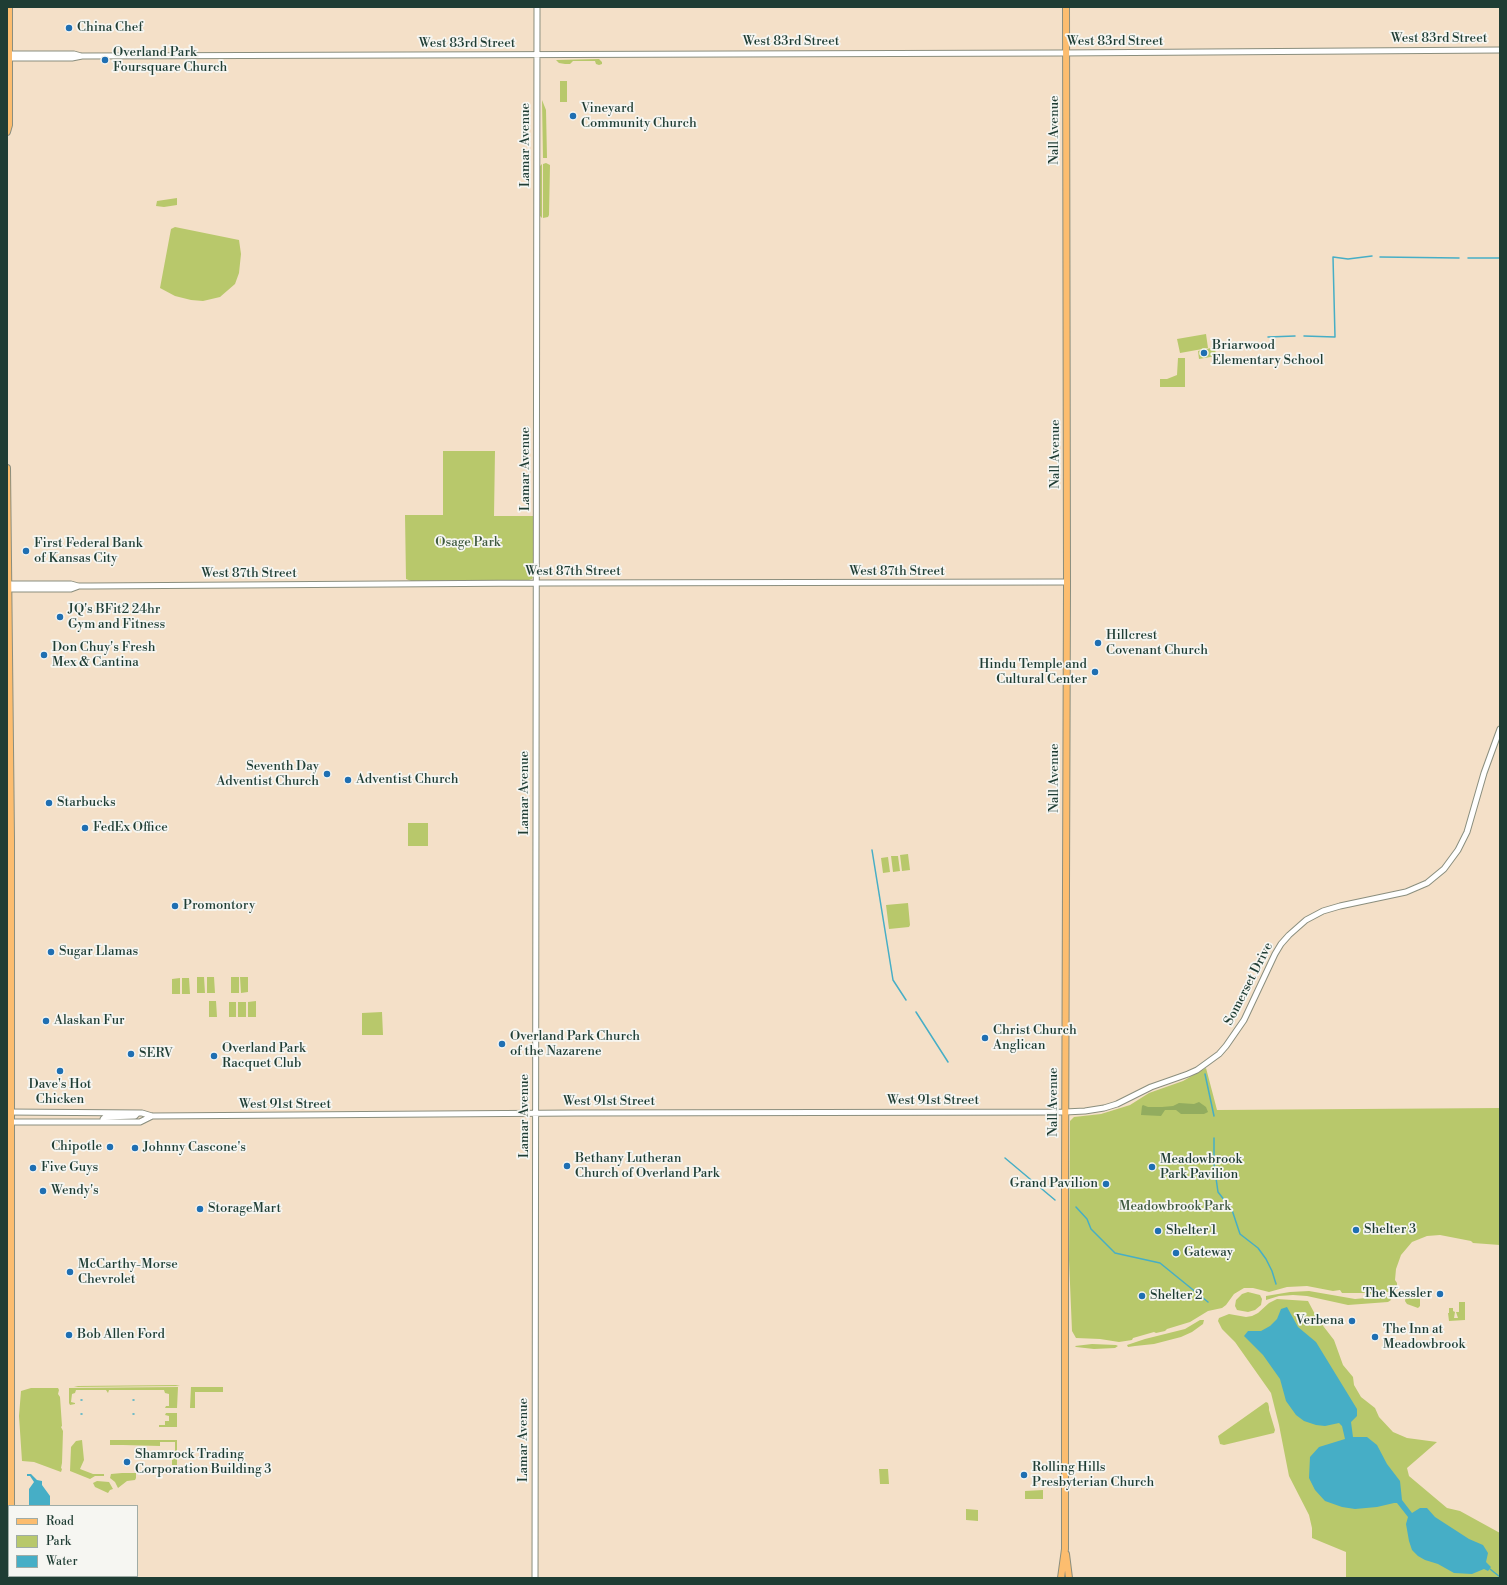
<!DOCTYPE html>
<html>
<head>
<meta charset="utf-8">
<style>
  body { margin:0 }
  #map { position:relative; width:1507px; height:1585px; overflow:hidden; background:#f4e0c8; font-family:"Libre Bodoni",serif }
  canvas { display:block }
  .frame { position:absolute; inset:0; border:8px solid #1f3d34; pointer-events:none }
  .legend { position:absolute; left:8px; top:1505px; width:130px; height:72px; box-sizing:border-box; background:#f6f6f2; border:1px solid #a0aca6; margin:0; padding:5px 7px; list-style:none; font-size:12px; color:#1f3d34 }
  .legend li { display:flex; align-items:center; gap:8px; height:20px }
  .legend b { width:20px; border:1px solid #a0aca6 }
</style>
</head>
<body>
<div id="map">
<canvas width="1507" height="1585"></canvas>
<div class="frame"></div>
<ul class="legend">
<li><b style="height:5px;background:#fcbd6f"></b>Road</li>
<li><b style="height:11px;background:#b8c86b"></b>Park</li>
<li><b style="height:11px;background:#46aec6"></b>Water</li>
</ul>
</div>
<script>
const context = document.querySelector('canvas').getContext('2d');
context.lineJoin = 'round';
function paint(path, color) { context.fillStyle = color; context.fill(path, 'evenodd'); }
const poly = rows => new Path2D(rows.map(r => 'M' + r).join(''));
function strokePath(path, color, width, dash) { context.strokeStyle = color; context.lineWidth = width; context.lineCap = dash ? 'butt' : 'round'; context.setLineDash(dash || []); context.stroke(path); }
function write(font, color, halo, rows, align = 'center') {
  context.font = font + ' "Libre Bodoni",serif'; context.lineWidth = 3.5; context.setLineDash([]); context.textBaseline = 'middle'; context.strokeStyle = halo; context.fillStyle = color; for (const [text, x, y, turn = 0] of rows) {
    context.save(); context.translate(x, y); context.rotate((+turn || 0) * Math.PI / 180); context.textAlign = isNaN(turn) ? turn : align; if (halo) context.strokeText(text, 0, 0); context.fillText(text, 0, 0); context.restore();
  }
}
paint(poly([
  [599,59,602,62,602,64,599,65,596,64,595,61,573,61,570,64,565,64,559,63,556,60],
  [560,81,567,81,567,102,560,102],
  [542,100,546,110,547,158,543,158],
  [546,163,550,165,549,215,548,217,543,218,543,164],
  [542,164,542,218,540,216,540,166],
  [177,198,177,205,164,207,156,206,157,201],
  [175,227,239,240,241,254,239,273,235,284,220,297,203,301,191,300,175,296,160,288,171,229],
  [1206,334,1208,348,1180,353,1177,339],
  [1215,347,1216,356,1199,359,1198,351],
  [1178,358,1185,358,1185,387,1160,387,1160,379,1167,379,1177,375],
  [443,451,495,451,494,516,534,516,534,574,532,579,529,580,411,581,406,579,405,515,443,515],
  [408,823,428,823,428,846,408,846],
  [908,854,910,870,902,871,900,855],
  [891,856,898,856,900,871,893,872],
  [888,857,890,872,883,873,881,858],
  [908,903,910,925,909,927,889,929,886,905],
  [197,977,204,977,205,993,197,993],
  [207,977,214,977,215,993,207,993],
  [231,977,239,977,239,993,231,993],
  [240,977,248,977,248,992,241,993],
  [180,978,180,994,172,994,172,979],
  [182,978,189,978,190,994,182,994],
  [209,1001,216,1001,217,1017,209,1017],
  [256,1001,256,1017,248,1017,248,1002],
  [229,1002,236,1002,236,1017,229,1017],
  [238,1002,246,1002,246,1017,238,1017],
  [382,1012,383,1035,362,1035,362,1013],
  [1206,1068,1217,1110,1500,1108,1500,1245,1473,1243,1471,1241,1440,1235,1427,1236,1412,1242,1401,1255,1396,1269,1395,1280,1397,1283,1397,1288,1393,1292,1380,1292,1368,1294,1366,1293,1342,1293,1340,1290,1333,1291,1307,1286,1287,1287,1269,1292,1253,1288,1244,1288,1234,1294,1226,1305,1222,1308,1208,1311,1190,1322,1167,1329,1165,1331,1156,1333,1154,1332,1133,1338,1132,1340,1119,1342,1100,1339,1076,1338,1072,1331,1069,1260,1070,1121,1074,1117,1101,1114,1130,1105,1149,1093,1183,1081],
  [1309,1291,1355,1299,1388,1296,1391,1300,1388,1302,1348,1305,1307,1296,1293,1295,1279,1296,1266,1300,1266,1296,1290,1292],
  [1248,1292,1260,1295,1262,1299,1261,1305,1255,1310,1248,1312,1237,1310,1235,1306,1236,1300,1242,1294],
  [1417,1292,1420,1294,1420,1306,1418,1308,1407,1304,1405,1301,1406,1296],
  [1277,1299,1308,1301,1317,1318,1334,1340,1343,1365,1353,1377,1354,1385,1361,1397,1375,1408,1379,1417,1393,1432,1407,1438,1437,1442,1407,1468,1409,1476,1447,1508,1460,1511,1500,1533,1500,1578,1346,1578,1346,1552,1312,1538,1312,1528,1309,1515,1289,1476,1279,1425,1271,1393,1235,1342,1222,1329,1218,1321,1219,1318,1229,1314,1246,1317,1252,1316,1258,1313,1269,1303],
  [1459,1302,1465,1302,1465,1320,1449,1321,1448,1313,1449,1313,1449,1308,1453,1308,1453,1311,1455,1312,1454,1318,1458,1318,1456,1312,1459,1312],
  [1200,1320,1204,1320,1203,1324,1192,1332,1181,1337,1154,1344,1135,1346,1128,1347,1127,1345,1145,1339,1185,1329],
  [1092,1344,1116,1345,1118,1346,1115,1348,1094,1349,1076,1347,1075,1346],
  [176,1385,180,1386,74,1387,78,1386],
  [178,1387,177,1408,165,1408,166,1406,169,1406,169,1394,165,1393,164,1390,109,1390,108,1393,106,1390,76,1390,75,1393,72,1394,71,1402,75,1403,75,1404,70,1405,69,1403,69,1388],
  [191,1387,223,1387,223,1392,195,1392,195,1408,190,1408],
  [31,1388,58,1388,59,1390,58,1394,60,1397,62,1426,61,1427,63,1431,62,1463,61,1468,62,1469,61,1472,34,1462,22,1461,19,1416,21,1391],
  [1266,1402,1268,1403,1269,1407,1269,1410,1275,1430,1274,1433,1224,1445,1220,1444,1218,1436],
  [166,1413,177,1413,177,1427,159,1427,159,1425,165,1425,165,1421,169,1421,169,1416,165,1415],
  [82,1440,84,1460,80,1469,93,1474,104,1474,104,1476,95,1476,90,1479,70,1471,71,1447,76,1441],
  [110,1440,177,1440,177,1465,172,1465,172,1457,175,1457,175,1442,160,1442,160,1446,123,1445,110,1445],
  [7,1461,8,1471,8,1578,7,1578],
  [879,1469,888,1469,889,1484,880,1484],
  [122,1473,136,1473,136,1478,135,1480,127,1481,118,1488,115,1482,110,1478,111,1474],
  [97,1481,109,1482,113,1489,110,1490,108,1493,95,1487,93,1483],
  [1043,1490,1043,1499,1025,1499,1025,1491],
  [966,1509,978,1510,978,1521,966,1520]
]), '#b8c86b');
paint(poly([
  [1199,1102,1206,1107,1208,1112,1204,1114,1181,1114,1176,1110,1165,1110,1161,1116,1141,1115,1142,1106,1143,1105,1148,1107,1162,1107,1173,1106,1179,1103,1194,1104]
]), '#92ac5f');
paint(poly([
  [1287,1307,1298,1327,1316,1342,1357,1409,1357,1416,1351,1422,1353,1437,1367,1437,1377,1445,1387,1464,1400,1481,1402,1500,1412,1513,1420,1508,1427,1508,1435,1517,1469,1539,1483,1545,1488,1553,1486,1562,1491,1567,1488,1571,1484,1569,1472,1574,1454,1573,1438,1564,1425,1560,1418,1556,1412,1550,1409,1541,1406,1524,1408,1517,1397,1503,1394,1503,1377,1507,1355,1509,1342,1507,1325,1501,1315,1490,1309,1478,1310,1457,1319,1447,1345,1439,1342,1426,1339,1423,1325,1426,1316,1425,1304,1421,1296,1415,1286,1401,1280,1379,1263,1355,1244,1336,1248,1331,1261,1331,1270,1326,1277,1319,1281,1309],
  [27,1474,31,1474,37,1480,42,1481,42,1485,50,1496,50,1506,29,1506,29,1489,34,1482,30,1476,27,1476]
]), '#46aec6');
strokePath(poly([
  [1380,257,1459,258],
  [1468,258,1500,258],
  [1304,336,1335,337,1333,257,1348,259,1372,256],
  [1268,337,1295,336],
  [872,850,893,980,906,1000],
  [916,1012,948,1062],
  [1205,1074,1214,1116],
  [1214,1138,1214,1164,1218,1192,1232,1210,1240,1234,1258,1248,1266,1259,1272,1271,1276,1284],
  [1005,1158,1055,1200],
  [1076,1207,1087,1219,1091,1229,1115,1253,1160,1263,1208,1302],
  [81,1400,82,1400],
  [133,1400,134,1400],
  [81,1414,82,1414],
  [133,1414,134,1414],
  [1490,1569,1500,1577]
]), '#46aec6', 1.5);
const minor = poly([
  [7,54,74,54,81,56],
  [7,58,72,58,82,56,1059,53,1500,50],
  [7,584,71,584,78,586],
  [7,589,71,589,79,586,91,586,536,583,1067,582],
  [7,1112,142,1113,152,1116,576,1113,1065,1112,1085,1111,1104,1108,1117,1104,1151,1087,1188,1074,1197,1070,1219,1054,1226,1046,1244,1020,1275,954,1281,944,1289,935,1306,920,1323,911,1340,906,1406,892,1427,883,1444,869,1458,850,1467,832,1484,773,1500,729],
  [7,1122,140,1122,152,1116],
  [103,1122,103,1119,105,1117,135,1116,137,1114],
  [535,1578,537,7]
]);
const major = poly([
  [7,132,9,125,9,7],
  [7,468,11,839,11,1506],
  [1066,1554,1069,1578],
  [12,1578,12,1576],
  [1061,1578,1065,1549,1065,1181,1067,586,1066,7]
]);
strokePath(minor, '#8a8e7e', 7);
strokePath(major, '#8a8e7e', 8);
strokePath(minor, '#fff', 5);
strokePath(major, '#fcbd6f', 6);
for (const [x, y, r, color] of [
  [69,28,4,"#1f6fb2"],
  [105,60,4,"#1f6fb2"],
  [573,116,4,"#1f6fb2"],
  [1204,353,4,"#1f6fb2"],
  [26,551,4,"#1f6fb2"],
  [60,617,4,"#1f6fb2"],
  [1098,643,4,"#1f6fb2"],
  [44,655,4,"#1f6fb2"],
  [1095,672,4,"#1f6fb2"],
  [327,774,4,"#1f6fb2"],
  [348,780,4,"#1f6fb2"],
  [49,803,4,"#1f6fb2"],
  [85,828,4,"#1f6fb2"],
  [175,906,4,"#1f6fb2"],
  [51,952,4,"#1f6fb2"],
  [46,1021,4,"#1f6fb2"],
  [985,1038,4,"#1f6fb2"],
  [502,1044,4,"#1f6fb2"],
  [131,1054,4,"#1f6fb2"],
  [214,1056,4,"#1f6fb2"],
  [60,1071,4,"#1f6fb2"],
  [110,1147,4,"#1f6fb2"],
  [135,1148,4,"#1f6fb2"],
  [567,1166,4,"#1f6fb2"],
  [1152,1167,4,"#1f6fb2"],
  [33,1168,4,"#1f6fb2"],
  [1106,1184,4,"#1f6fb2"],
  [43,1191,4,"#1f6fb2"],
  [200,1209,4,"#1f6fb2"],
  [1356,1230,4,"#1f6fb2"],
  [1158,1231,4,"#1f6fb2"],
  [1176,1253,4,"#1f6fb2"],
  [70,1272,4,"#1f6fb2"],
  [1440,1294,4,"#1f6fb2"],
  [1142,1296,4,"#1f6fb2"],
  [1352,1321,4,"#1f6fb2"],
  [69,1335,4,"#1f6fb2"],
  [1375,1337,4,"#1f6fb2"],
  [127,1462,4,"#1f6fb2"],
  [1024,1475,4,"#1f6fb2"]
]) { const dot = new Path2D(); dot.arc(x, y, r, 0, 2 * Math.PI); context.fillStyle = color; context.fill(dot); strokePath(dot, '#f6f6f2', 1.5); }
write('13px', '#1f3d34', '#f6f6f2', [
  ["China Chef",77,28],
  ["Overland Park",113,53],
  ["Foursquare Church",113,68],
  ["Vineyard",581,109],
  ["Community Church",581,124],
  ["Briarwood",1212,346],
  ["Elementary School",1212,361],
  ["First Federal Bank",34,544],
  ["of Kansas City",34,559],
  ["JQ's BFit2 24hr",68,610],
  ["Gym and Fitness",68,625],
  ["Hillcrest",1106,636],
  ["Covenant Church",1106,651],
  ["Don Chuy's Fresh",52,648],
  ["Mex & Cantina",52,663],
  ["Hindu Temple and",1087,665,"right"],
  ["Cultural Center",1087,680,"right"],
  ["Seventh Day",319,767,"right"],
  ["Adventist Church",319,782,"right"],
  ["Adventist Church",356,780],
  ["Starbucks",57,803],
  ["FedEx Office",93,828],
  ["Promontory",183,906],
  ["Sugar Llamas",59,952],
  ["Alaskan Fur",54,1021],
  ["Christ Church",993,1031],
  ["Anglican",993,1046],
  ["Overland Park Church",510,1037],
  ["of the Nazarene",510,1052],
  ["Overland Park",222,1049],
  ["Racquet Club",222,1064],
  ["SERV",139,1054],
  ["Dave's Hot",60,1085,"center"],
  ["Chicken",60,1100,"center"],
  ["Chipotle",102,1147,"right"],
  ["Johnny Cascone's",143,1148],
  ["Bethany Lutheran",575,1159],
  ["Church of Overland Park",575,1174],
  ["Meadowbrook",1160,1160],
  ["Park Pavilion",1160,1175],
  ["Five Guys",41,1168],
  ["Grand Pavilion",1098,1184,"right"],
  ["Wendy's",51,1191],
  ["StorageMart",208,1209],
  ["Shelter 3",1364,1230],
  ["Shelter 1",1166,1231],
  ["Gateway",1184,1253],
  ["McCarthy-Morse",78,1265],
  ["Chevrolet",78,1280],
  ["The Kessler",1432,1294,"right"],
  ["Shelter 2",1150,1296],
  ["Verbena",1344,1321,"right"],
  ["The Inn at",1383,1330],
  ["Meadowbrook",1383,1345],
  ["Bob Allen Ford",77,1335],
  ["Shamrock Trading",135,1455],
  ["Corporation Building 3",135,1470],
  ["Rolling Hills",1032,1468],
  ["Presbyterian Church",1032,1483]
], 'left');
write('13px', '#1f3d34', '#f6f6f2', [
  ["West 83rd Street",1439,39],
  ["West 83rd Street",791,42],
  ["West 83rd Street",1115,42],
  ["West 83rd Street",467,44],
  ["Nall Avenue",1055,130,-90],
  ["Lamar Avenue",526,145,-90],
  ["Nall Avenue",1056,454,-90],
  ["Lamar Avenue",526,469,-90],
  ["West 87th Street",573,572],
  ["West 87th Street",897,572],
  ["West 87th Street",249,574],
  ["Nall Avenue",1055,778,-90],
  ["Lamar Avenue",525,793,-90],
  ["Somerset Drive",1249,984,-63],
  ["West 91st Street",933,1101],
  ["West 91st Street",609,1102],
  ["Nall Avenue",1054,1102,-90],
  ["West 91st Street",285,1105],
  ["Lamar Avenue",525,1116,-90],
  ["Lamar Avenue",524,1440,-90]
]);
write('13px', '#3e593f', '#f6f6f2', [
  ["Osage Park",468,543],
  ["Meadowbrook Park",1175,1207]
]);
</script>
</body>
</html>
